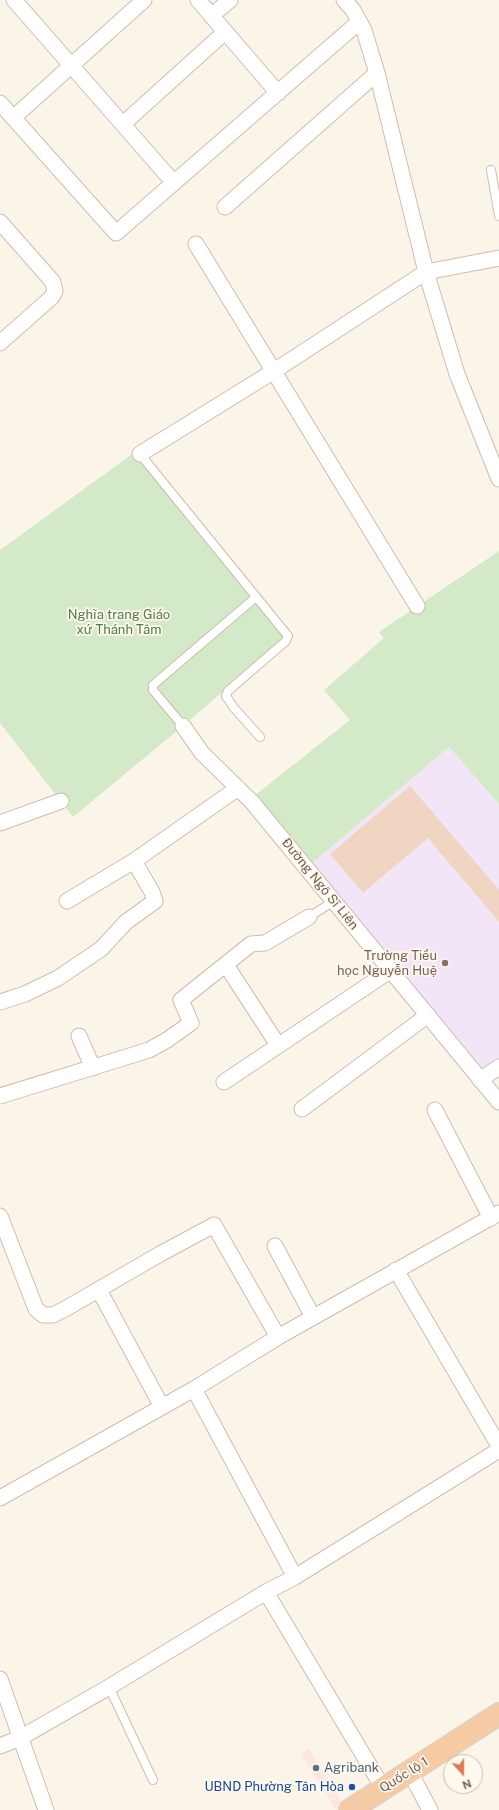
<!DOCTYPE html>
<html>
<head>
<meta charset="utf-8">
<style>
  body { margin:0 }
  #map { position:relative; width:499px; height:1810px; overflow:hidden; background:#fbf5e9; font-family:"Public Sans",sans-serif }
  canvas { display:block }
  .north { position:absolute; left:443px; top:1754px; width:40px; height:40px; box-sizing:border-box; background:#fef9ef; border:1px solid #c7bbaf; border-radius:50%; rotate:159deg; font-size:11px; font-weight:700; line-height:16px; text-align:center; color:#755d4e }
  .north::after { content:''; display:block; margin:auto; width:14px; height:18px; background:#de7855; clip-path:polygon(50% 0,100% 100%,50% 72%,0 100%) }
</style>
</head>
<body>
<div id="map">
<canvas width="499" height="1810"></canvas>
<div class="north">N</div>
</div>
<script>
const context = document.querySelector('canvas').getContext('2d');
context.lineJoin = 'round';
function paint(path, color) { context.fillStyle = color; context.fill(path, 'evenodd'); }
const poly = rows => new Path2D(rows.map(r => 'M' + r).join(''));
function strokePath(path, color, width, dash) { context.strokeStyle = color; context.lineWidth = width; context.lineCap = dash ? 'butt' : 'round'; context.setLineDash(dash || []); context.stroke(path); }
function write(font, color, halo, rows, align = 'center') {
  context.font = font + ' "Public Sans",sans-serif'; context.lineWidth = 3.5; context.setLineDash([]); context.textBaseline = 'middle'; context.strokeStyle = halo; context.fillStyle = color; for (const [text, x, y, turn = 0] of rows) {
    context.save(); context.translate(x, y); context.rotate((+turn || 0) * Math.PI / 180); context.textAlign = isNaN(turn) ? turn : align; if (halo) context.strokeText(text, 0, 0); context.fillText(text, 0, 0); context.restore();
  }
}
paint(poly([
  [309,1749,344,1805,336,1810,301,1754]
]), '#fbe7de');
paint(poly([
  [449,747,499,804,499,1062,482,1074,310,865]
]), '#f2e5f8');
paint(poly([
  [135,452,284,634,284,639,183,726,73,817,0,723,0,550],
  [499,551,499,804,449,747,310,865,254,796,350,720,324,690,384,638,379,632]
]), '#d4e9c8');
paint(poly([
  [410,786,499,890,499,922,428,838,363,893,330,854]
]), '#f0d6c2');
const service = poly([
  [491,170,499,216],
  [140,454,288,636,286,641,228,691,226,696,234,708,260,737],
  [183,726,153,690,153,685,256,597],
  [309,917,334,901],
  [109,1687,153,1780]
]);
const minor = poly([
  [14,0,174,183],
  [198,0,278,93],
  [344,0,353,10,364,30,377,73,426,272,457,374,499,479],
  [211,16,230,0],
  [0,103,116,233,359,22],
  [13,118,144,0],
  [123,124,225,32],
  [225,207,377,73],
  [0,222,53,282,55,291,52,297,0,343],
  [196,244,417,606],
  [140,454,274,371,426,272,499,258],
  [183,726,202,753,252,802,499,1102],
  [0,823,61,801],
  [67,901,134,861,238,788],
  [226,965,278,1045],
  [0,1002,25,994,58,978,101,949,126,922,155,901,152,892,134,861],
  [79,1036,93,1068],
  [480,1080,499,1067],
  [224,1082,391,970],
  [0,1096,149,1050,167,1040,191,1023,181,1000,251,944,265,943,309,917],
  [302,1109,428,1015],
  [435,1110,491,1218],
  [0,1216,36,1309,43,1315,53,1315,65,1309,160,1254,214,1225,278,1337],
  [275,1246,313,1317],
  [396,1270,499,1446],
  [99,1290,162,1407],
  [194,1389,295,1577],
  [0,1498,194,1389,278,1337,499,1213],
  [266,1592,383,1788],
  [0,1679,46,1810],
  [0,1746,20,1738,109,1687,266,1592,295,1577,499,1450],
  [410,1772,430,1810]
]);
const trunk = poly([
  [350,1810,499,1714]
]);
strokePath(service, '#cdbdaf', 10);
strokePath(minor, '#cdbdaf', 17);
strokePath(trunk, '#d8d2cd', 24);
strokePath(service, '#fff', 8);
strokePath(minor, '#fff', 15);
strokePath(trunk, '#f4cba5', 22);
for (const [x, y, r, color] of [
  [445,963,4,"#8d6e63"],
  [316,1768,4,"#5c6f8a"],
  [352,1787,4,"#1a4fb4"]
]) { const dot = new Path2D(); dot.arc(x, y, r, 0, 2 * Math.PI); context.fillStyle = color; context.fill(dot); strokePath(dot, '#fef9ef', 1.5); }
write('13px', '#547a46', '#fef9ef', [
  ["Nghĩa trang Giáo",119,615],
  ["xứ Thánh Tâm",119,630]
]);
write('13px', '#755d4e', '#fef9ef', [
  ["Đường Ngô Sĩ Liên",320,884,51],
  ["Quốc lộ 1",404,1775,-32]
]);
write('13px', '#785e54', '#fef9ef', [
  ["Trường Tiểu",437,956],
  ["học Nguyễn Huệ",437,971]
], 'right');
write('13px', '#4e5e75', '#fef9ef', [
  ["Agribank",324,1768]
], 'left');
write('13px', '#164399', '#fef9ef', [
  ["UBND Phường Tân Hòa",344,1787]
], 'right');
</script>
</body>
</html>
